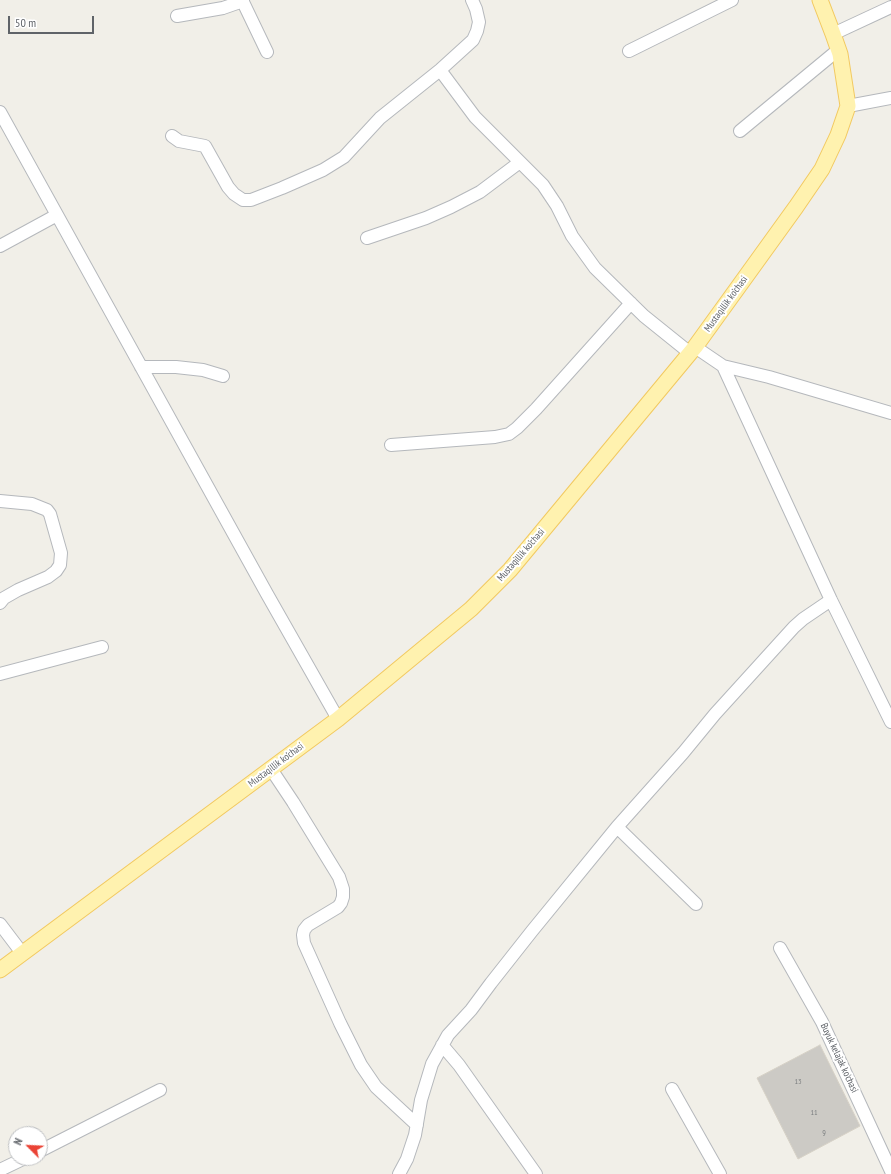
<!DOCTYPE html>
<html>
<head>
<meta charset="utf-8">
<style>
  body { margin:0 }
  #map { position:relative; width:891px; height:1174px; overflow:hidden; background:#f1efe8; font-family:"PT Sans Narrow",sans-serif }
  canvas { display:block }
  .north { position:absolute; left:8px; top:1126px; width:40px; height:40px; box-sizing:border-box; background:#fff; border:1px solid #bfc1c3; border-radius:50%; rotate:294deg; font-size:11px; font-weight:700; line-height:16px; text-align:center; color:#5f6368 }
  .north::after { content:''; display:block; margin:auto; width:14px; height:18px; background:#ea4335; clip-path:polygon(50% 0,100% 100%,50% 72%,0 100%) }
  .scale { position:absolute; left:8px; top:16px; width:86px; height:18px; box-sizing:border-box; border:2px solid #5f6368; border-top:0; padding-left:5px; font-size:12px; line-height:14px; white-space:nowrap; color:#5f6368; -webkit-text-stroke:3px #fff; paint-order:stroke }
</style>
</head>
<body>
<div id="map">
<canvas width="891" height="1174"></canvas>
<div class="north">N</div>
<div class="scale">50 m</div>
</div>
<script>
const context = document.querySelector('canvas').getContext('2d');
context.lineJoin = 'round';
function paint(path, color) { context.fillStyle = color; context.fill(path, 'evenodd'); }
const poly = rows => new Path2D(rows.map(r => 'M' + r).join(''));
function strokePath(path, color, width, dash) { context.strokeStyle = color; context.lineWidth = width; context.lineCap = dash ? 'butt' : 'round'; context.setLineDash(dash || []); context.stroke(path); }
function write(font, color, halo, rows, align = 'center') {
  context.font = font + ' "PT Sans Narrow",sans-serif'; context.lineWidth = 4; context.setLineDash([]); context.textBaseline = 'middle'; context.strokeStyle = halo; context.fillStyle = color; for (const [text, x, y, turn = 0] of rows) {
    context.save(); context.translate(x, y); context.rotate((+turn || 0) * Math.PI / 180); context.textAlign = isNaN(turn) ? turn : align; if (halo) context.strokeText(text, 0, 0); context.fillText(text, 0, 0); context.restore();
  }
}
const building = poly([
  [820,1045,860,1126,798,1159,757,1078,820,1045]
]);
paint(building, '#cccac5');
strokePath(building, '#d6d1c6', 1);
const minor = poly([
  [242,0,267,52],
  [177,16,223,8,243,1],
  [833,34,891,7],
  [629,51,732,0],
  [440,70,475,117,543,185,557,206,572,236,595,268,644,316,690,353],
  [848,106,891,98],
  [0,112,267,594,338,719],
  [740,131,838,50],
  [172,136,179,141,205,146,228,187,234,194,243,200,251,200,282,188,323,170,344,157,380,118,440,70,473,40,477,31,479,22,476,9,472,0],
  [367,238,426,218,451,207,480,192,520,162],
  [0,246,57,215],
  [695,347,723,366,769,377,891,413],
  [723,366,831,600,891,722],
  [141,367,176,367,203,370,223,376],
  [391,445,495,437,509,434,517,428,536,409,631,303],
  [0,501,32,504,47,510,50,514,61,553,60,565,56,571,48,577,18,590,4,598,0,603],
  [0,674,102,647],
  [271,769,293,802,339,877,343,889,343,897,341,903,338,907,308,925,304,930,303,935,304,943,340,1023,361,1065,376,1087,417,1125],
  [617,827,696,904],
  [0,924,22,953],
  [780,948,822,1022,891,1171],
  [442,1045,459,1065,536,1174],
  [672,1089,720,1174],
  [40,1151,160,1090],
  [0,1170,25,1158],
  [399,1174,407,1159,415,1135,421,1100,432,1064,448,1035,471,1010,491,983,532,931,617,827,683,753,715,714,794,627,803,619,831,600]
]);
const major = poly([
  [0,970,338,719,471,609,510,570,695,347,796,207,822,169,838,135,848,106,840,54,833,34,820,0]
]);
strokePath(minor, '#b5b8bc', 14);
strokePath(major, '#f2c960', 17);
strokePath(minor, '#fff', 12);
strokePath(major, '#fff2af', 15);
write('8px', '#7a7d7f', null, [
  ["13",798,1082],
  ["11",814,1113],
  ["9",824,1133]
]);
write('10px', '#5f6368', '#fff', [
  ["Mustaqillik ko’chasi",726,304,-54],
  ["Mustaqillik ko’chasi",521,555,-49],
  ["Mustaqillik ko’chasi",276,765,-37],
  ["Buyuk kelajak ko'chasi",839,1058,65]
]);
</script>
</body>
</html>
